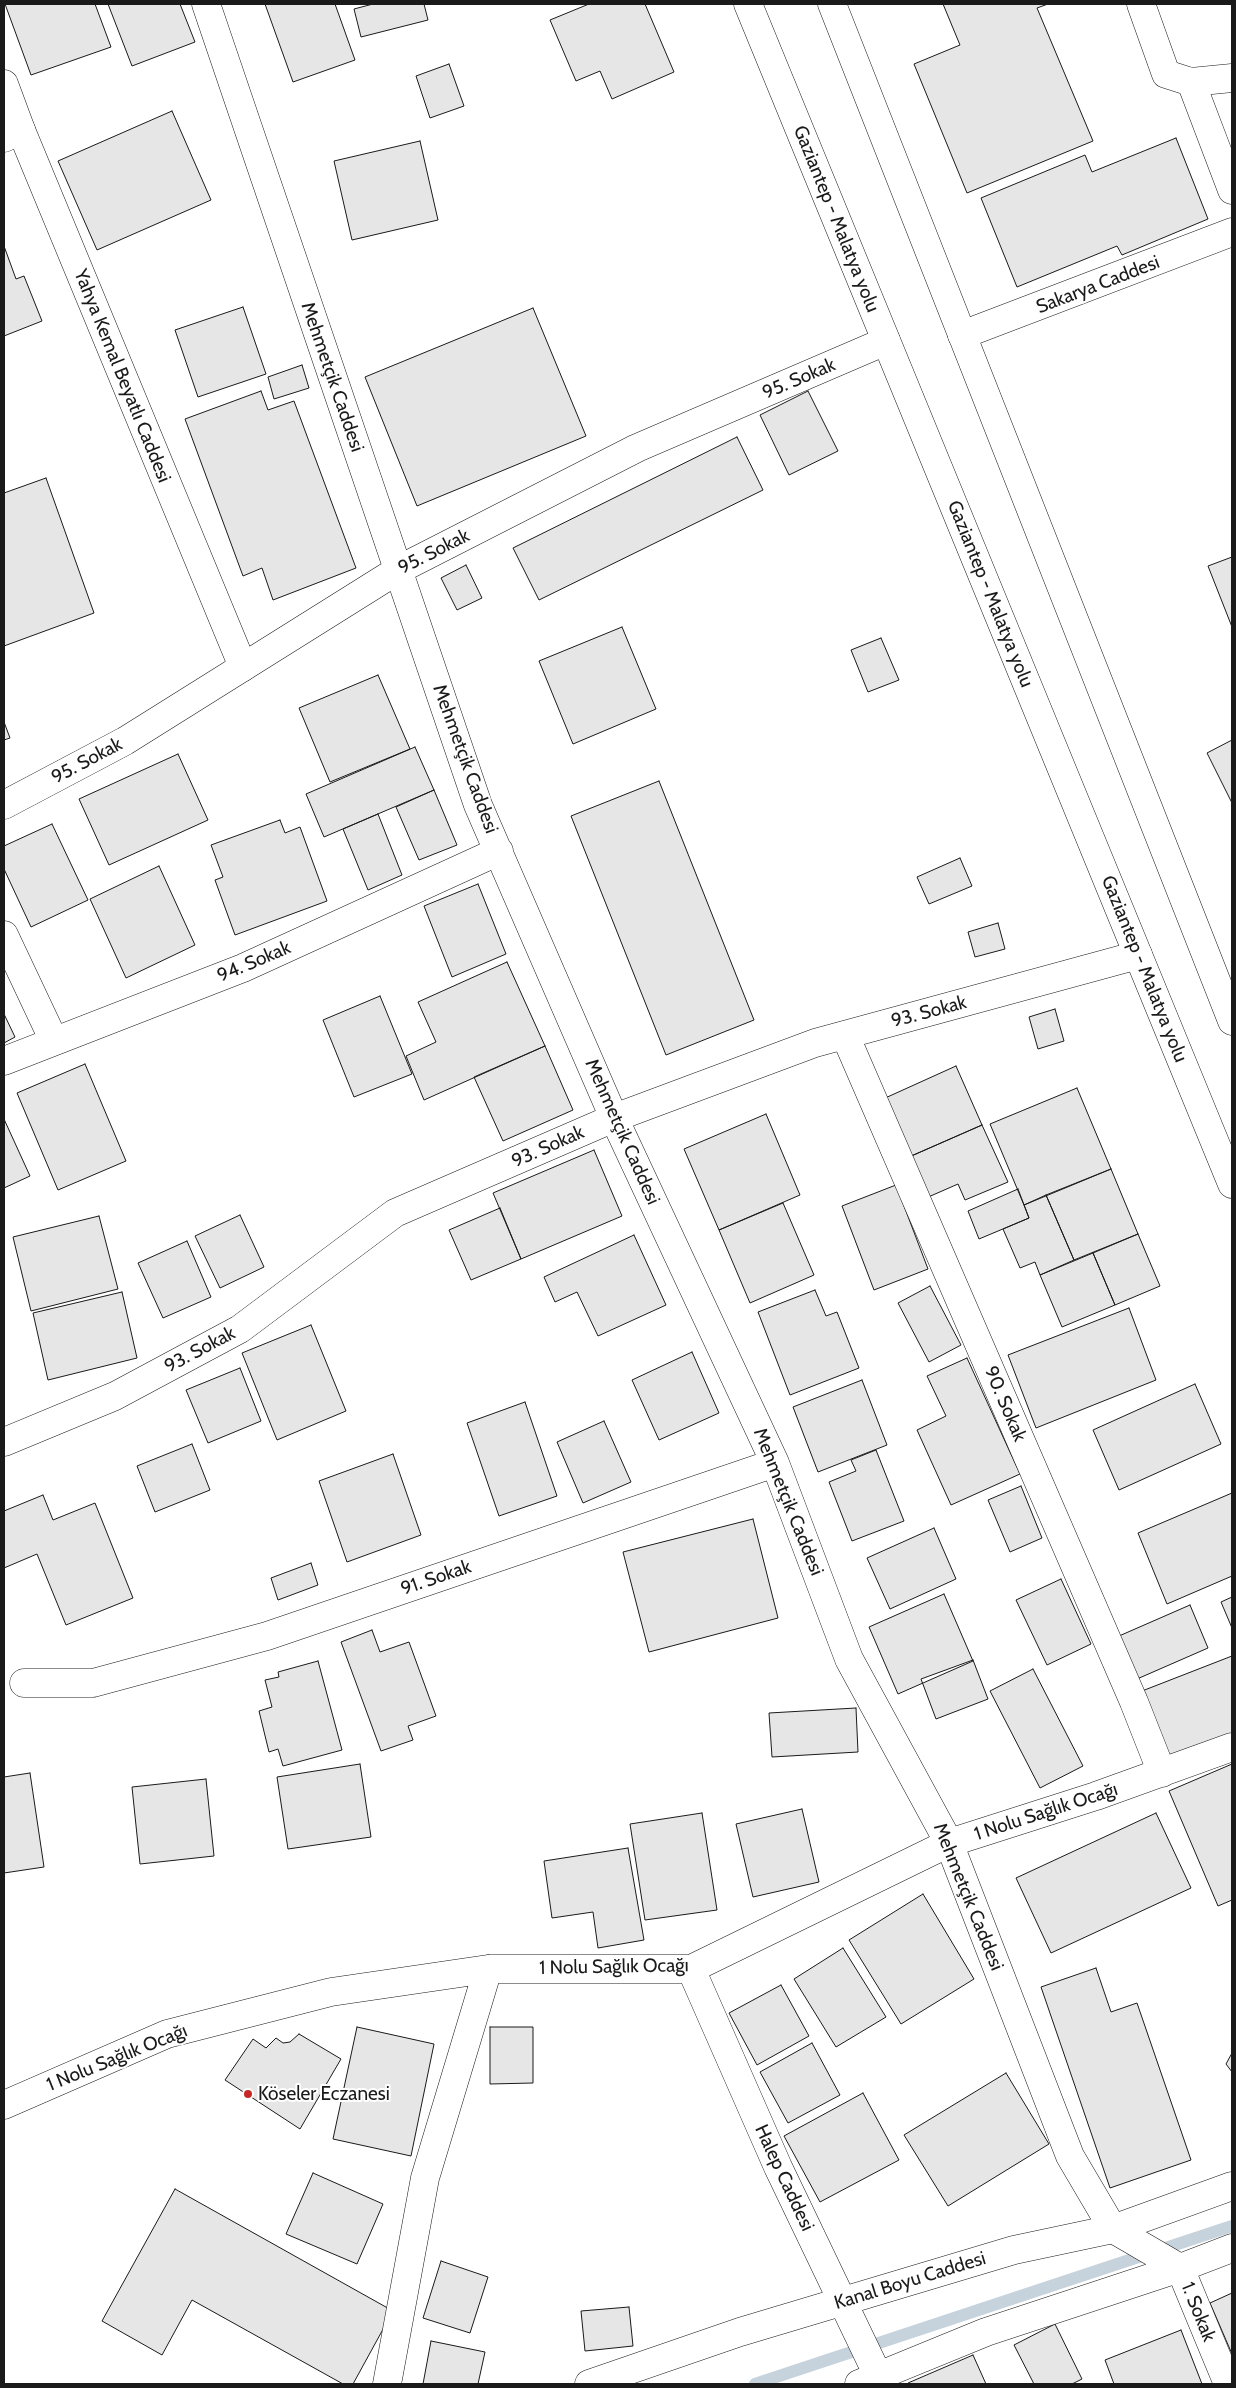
<!DOCTYPE html>
<html>
<head>
<meta charset="utf-8">
<style>
  body { margin:0 }
  #map { position:relative; width:1236px; height:2388px; overflow:hidden; background:#fff; font-family:Cabin,sans-serif }
  canvas { display:block }
  .frame { position:absolute; inset:0; border:5px solid #1a1a1a; pointer-events:none }
</style>
</head>
<body>
<div id="map">
<canvas width="1236" height="2388"></canvas>
<div class="frame"></div>
</div>
<script>
const context = document.querySelector('canvas').getContext('2d');
context.lineJoin = 'round';
const poly = rows => new Path2D(rows.map(r => 'M' + r).join(''));
function strokePath(path, color, width, dash) { context.strokeStyle = color; context.lineWidth = width; context.lineCap = dash ? 'butt' : 'round'; context.setLineDash(dash || []); context.stroke(path); }
function paint(path, color) { context.fillStyle = color; context.fill(path, 'evenodd'); }
function write(font, color, halo, rows, align = 'center') {
  context.font = font + ' Cabin,sans-serif'; context.lineWidth = 4; context.setLineDash([]); context.textBaseline = 'middle'; context.strokeStyle = halo; context.fillStyle = color; for (const [text, x, y, turn = 0] of rows) {
    context.save(); context.translate(x, y); context.rotate((+turn || 0) * Math.PI / 180); context.textAlign = isNaN(turn) ? turn : align; if (halo) context.strokeText(text, 0, 0); context.fillText(text, 0, 0); context.restore();
  }
}
strokePath(poly([
  [755,2384,1232,2226]
]), '#c6d2dc', 12);
const building = poly([
  [5,4,95,4,111,47,31,75,5,4],
  [108,4,180,4,195,42,132,66,108,4],
  [265,4,335,4,355,60,293,82,265,4],
  [373,4,424,4,428,20,361,37,354,9,373,4],
  [589,4,645,4,674,72,612,99,600,71,576,81,550,20,589,4],
  [943,4,1048,4,1037,8,1093,141,967,193,914,64,960,45,943,4],
  [449,64,464,106,430,118,416,76,449,64],
  [172,111,211,200,97,250,58,161,172,111],
  [1176,138,1208,219,1122,255,1117,246,1017,287,981,198,1085,155,1092,172,1176,138],
  [420,141,438,220,352,240,334,161,420,141],
  [4,246,16,279,24,276,42,321,4,336,4,246],
  [243,307,266,374,198,397,175,330,243,307],
  [533,308,586,436,417,506,365,377,533,308],
  [302,365,309,388,274,399,268,377,302,365],
  [261,391,268,410,294,401,356,568,273,600,262,568,243,576,185,419,261,391],
  [808,391,838,451,789,475,760,415,808,391],
  [737,437,763,490,539,600,513,548,737,437],
  [46,478,94,613,4,646,4,493,46,478],
  [1232,557,1232,627,1208,566,1232,557],
  [466,565,482,598,457,610,441,578,466,565],
  [622,627,656,709,573,744,539,661,622,627],
  [881,638,899,680,868,692,851,650,881,638],
  [378,675,410,749,330,782,299,708,378,675],
  [4,722,10,738,4,740,4,722],
  [1232,740,1232,803,1207,753,1232,740],
  [415,747,434,790,324,837,306,794,415,747],
  [178,754,208,820,109,865,79,799,178,754],
  [659,781,754,1020,666,1055,571,816,659,781],
  [434,790,457,845,419,860,396,807,434,790],
  [378,814,402,875,368,890,343,829,378,814],
  [280,820,285,833,300,827,327,901,235,935,215,880,223,877,211,845,280,820],
  [52,824,88,900,31,927,4,869,4,846,52,824],
  [960,858,972,886,929,904,917,877,960,858],
  [159,866,195,945,126,978,90,899,159,866],
  [478,884,506,954,452,977,424,906,478,884],
  [998,923,1005,949,975,957,968,932,998,923],
  [507,962,545,1046,424,1100,406,1056,436,1042,418,1002,507,962],
  [380,996,412,1074,354,1097,323,1020,380,996],
  [1055,1009,1064,1041,1038,1049,1029,1017,1055,1009],
  [4,1014,15,1037,4,1043,4,1014],
  [545,1046,573,1110,503,1141,474,1077,545,1046],
  [85,1064,126,1161,58,1190,17,1093,85,1064],
  [956,1066,982,1125,909,1157,883,1099,956,1066],
  [1077,1088,1111,1169,1024,1205,990,1124,1077,1088],
  [766,1114,800,1195,719,1230,684,1149,766,1114],
  [4,1119,30,1176,4,1188,4,1119],
  [982,1125,1008,1182,965,1200,958,1184,926,1198,909,1157,982,1125],
  [594,1150,622,1216,521,1259,493,1193,594,1150],
  [1111,1169,1138,1234,1074,1260,1046,1195,1111,1169],
  [896,1185,928,1269,874,1290,842,1206,896,1185],
  [1018,1189,1029,1218,979,1239,968,1211,1018,1189],
  [1046,1195,1074,1260,1040,1275,1035,1262,1020,1268,1003,1229,1029,1218,1024,1205,1046,1195],
  [783,1203,814,1275,750,1303,719,1230,783,1203],
  [500,1208,521,1259,471,1280,449,1230,500,1208],
  [240,1215,264,1267,220,1288,195,1236,240,1215],
  [99,1216,118,1289,31,1311,13,1237,99,1216],
  [1138,1234,1160,1286,1115,1305,1093,1253,1138,1234],
  [634,1235,666,1305,598,1336,577,1292,555,1302,544,1277,634,1235],
  [187,1241,211,1297,163,1318,138,1263,187,1241],
  [1093,1253,1115,1305,1062,1327,1040,1275,1093,1253],
  [930,1286,961,1345,929,1362,898,1303,930,1286],
  [815,1290,826,1316,837,1312,859,1368,790,1395,758,1312,815,1290],
  [122,1292,137,1358,48,1380,33,1313,122,1292],
  [1129,1308,1156,1380,1036,1428,1008,1355,1129,1308],
  [311,1325,346,1411,277,1440,242,1353,311,1325],
  [692,1352,719,1413,659,1440,632,1380,692,1352],
  [967,1358,1020,1474,951,1505,917,1430,946,1416,927,1376,967,1358],
  [240,1368,261,1421,208,1443,186,1390,240,1368],
  [862,1380,887,1445,818,1472,793,1407,862,1380],
  [1195,1384,1221,1444,1119,1490,1093,1430,1195,1384],
  [525,1402,557,1496,499,1516,467,1423,525,1402],
  [604,1421,631,1482,583,1503,557,1442,604,1421],
  [192,1444,210,1490,155,1512,137,1466,192,1444],
  [876,1450,904,1521,852,1541,829,1482,856,1471,851,1460,876,1450],
  [393,1454,421,1535,347,1562,319,1481,393,1454],
  [1021,1486,1042,1538,1010,1552,988,1500,1021,1486],
  [1232,1493,1232,1576,1167,1604,1138,1533,1232,1493],
  [43,1495,53,1520,95,1503,133,1598,66,1625,37,1554,4,1568,4,1511,43,1495],
  [753,1519,778,1618,649,1652,623,1552,753,1519],
  [934,1528,956,1579,890,1609,867,1558,934,1528],
  [311,1563,318,1585,278,1600,271,1578,311,1563],
  [1061,1579,1091,1644,1047,1665,1016,1600,1061,1579],
  [944,1594,973,1661,898,1694,869,1627,944,1594],
  [1232,1597,1232,1628,1221,1602,1232,1597],
  [1190,1605,1208,1648,1137,1679,1119,1636,1190,1605],
  [372,1630,380,1652,409,1642,436,1716,408,1726,413,1740,381,1751,341,1642,372,1630],
  [1232,1656,1232,1735,1167,1760,1142,1691,1232,1656],
  [973,1660,988,1699,936,1719,921,1679,973,1660],
  [318,1661,342,1750,283,1766,278,1749,269,1752,259,1711,272,1707,265,1680,279,1677,278,1672,318,1661],
  [1033,1669,1083,1766,1040,1788,990,1691,1033,1669],
  [856,1708,858,1752,772,1757,769,1713,856,1708],
  [360,1764,371,1837,288,1849,277,1777,360,1764],
  [1232,1764,1232,1900,1218,1906,1169,1791,1232,1764],
  [30,1773,44,1867,4,1873,4,1777,30,1773],
  [206,1779,214,1856,140,1864,132,1787,206,1779],
  [802,1809,819,1882,753,1897,736,1824,802,1809],
  [702,1813,717,1910,645,1920,630,1824,702,1813],
  [1156,1813,1191,1888,1051,1953,1016,1878,1156,1813],
  [628,1848,644,1940,598,1948,593,1912,552,1918,544,1861,628,1848],
  [923,1894,974,1979,901,2024,849,1940,923,1894],
  [843,1948,886,2017,836,2047,794,1979,843,1948],
  [1096,1968,1111,2012,1137,2003,1191,2160,1110,2188,1041,1987,1096,1968],
  [781,1985,809,2036,757,2065,729,2013,781,1985],
  [357,2027,434,2044,411,2156,333,2139,357,2027],
  [490,2027,533,2027,533,2083,490,2084,490,2027],
  [299,2034,341,2059,300,2129,225,2080,253,2039,266,2048,276,2038,283,2043,290,2042,299,2034],
  [812,2043,840,2095,788,2123,760,2072,812,2043],
  [1232,2053,1232,2072,1226,2064,1232,2053],
  [1006,2073,1049,2144,948,2206,904,2135,1006,2073],
  [863,2093,899,2160,820,2202,784,2136,863,2093],
  [313,2173,383,2204,357,2264,286,2234,313,2173],
  [175,2189,393,2311,353,2384,343,2384,192,2300,162,2355,102,2321,175,2189],
  [441,2261,488,2277,470,2333,423,2318,441,2261],
  [1232,2293,1232,2354,1210,2303,1232,2293],
  [629,2307,633,2346,585,2351,581,2311,629,2307],
  [1055,2324,1082,2379,1072,2384,1034,2384,1014,2345,1055,2324],
  [1181,2330,1202,2384,1114,2384,1105,2360,1181,2330],
  [431,2341,485,2352,478,2384,423,2384,431,2341],
  [973,2355,986,2384,908,2384,908,2383,973,2355]
]);
paint(building, '#e6e6e6');
strokePath(building, '#1a1a1a', 1);
const minor = poly([
  [206,4,478,805,614,1118,775,1463,849,1659,949,1843,1070,2156,1113,2229,1180,2268,1228,2384],
  [1141,4,1166,74,1191,82,1232,78],
  [1191,82,1232,190],
  [4,138,21,130],
  [4,805,125,741,398,570,637,448,886,341],
  [4,935,54,1041],
  [845,1035,1134,1702,1162,1773],
  [4,1061,243,968,499,851],
  [4,1442,115,1396,240,1329,395,1213,614,1118,815,1043,1138,955],
  [24,1683,93,1683,267,1636,775,1463],
  [691,1969,778,2167,882,2384],
  [4,2105,167,2034,331,1992,488,1969,691,1969,949,1843,1096,1796,1232,1747],
  [387,2384,425,2178,488,1969],
  [859,2384,986,2332,1180,2268,1232,2248]
]);
const tertiary = poly([
  [4,84,21,130,243,667],
  [962,335,1232,232],
  [589,2384,740,2332,1014,2250,1113,2229,1232,2186]
]);
const trunk = poly([
  [748,4,1232,1184],
  [832,4,1232,1021]
]);
strokePath(minor, '#1a1a1a', 29);
strokePath(tertiary, '#1a1a1a', 29);
strokePath(trunk, '#1a1a1a', 29);
strokePath(minor, '#fff', 28);
strokePath(tertiary, '#fff', 28);
strokePath(trunk, '#fff', 28);
for (const [x, y, r, color] of [
  [248,2094,5,"#c62828"]
]) { const dot = new Path2D(); dot.arc(x, y, r, 0, 2 * Math.PI); context.fillStyle = color; context.fill(dot); strokePath(dot, '#fff', 2); }
write('19px', '#1a1a1a', '#fff', [
  ["Gaziantep - Malatya yolu",836,219,68],
  ["Sakarya Caddesi",1098,285,-21],
  ["Yahya Kemal Beyatlı Caddesi",122,376,68],
  ["Mehmetçik Caddesi",332,377,71],
  ["95. Sokak",799,379,-23],
  ["95. Sokak",434,552,-27],
  ["Gaziantep - Malatya yolu",990,594,68],
  ["Mehmetçik Caddesi",465,759,70],
  ["95. Sokak",87,761,-28],
  ["94. Sokak",254,962,-23],
  ["Gaziantep - Malatya yolu",1144,969,68],
  ["93. Sokak",929,1012,-15],
  ["Mehmetçik Caddesi",622,1132,66],
  ["93. Sokak",548,1147,-24],
  ["93. Sokak",200,1350,-28],
  ["90. Sokak",1005,1404,67],
  ["Mehmetçik Caddesi",788,1502,68],
  ["91. Sokak",436,1578,-19],
  ["1 Nolu Sağlık Ocağı",1046,1812,-18],
  ["Mehmetçik Caddesi",968,1897,68],
  ["1 Nolu Sağlık Ocağı",614,1967,-1],
  ["1 Nolu Sağlık Ocağı",117,2058,-22],
  ["Halep Caddesi",784,2178,65],
  ["Kanal Boyu Caddesi",910,2281,-17],
  ["1. Sokak",1198,2312,68]
]);
write('19px', '#1a1a1a', '#fff', [
  ["Köseler Eczanesi",258,2094]
], 'left');
</script>
</body>
</html>
